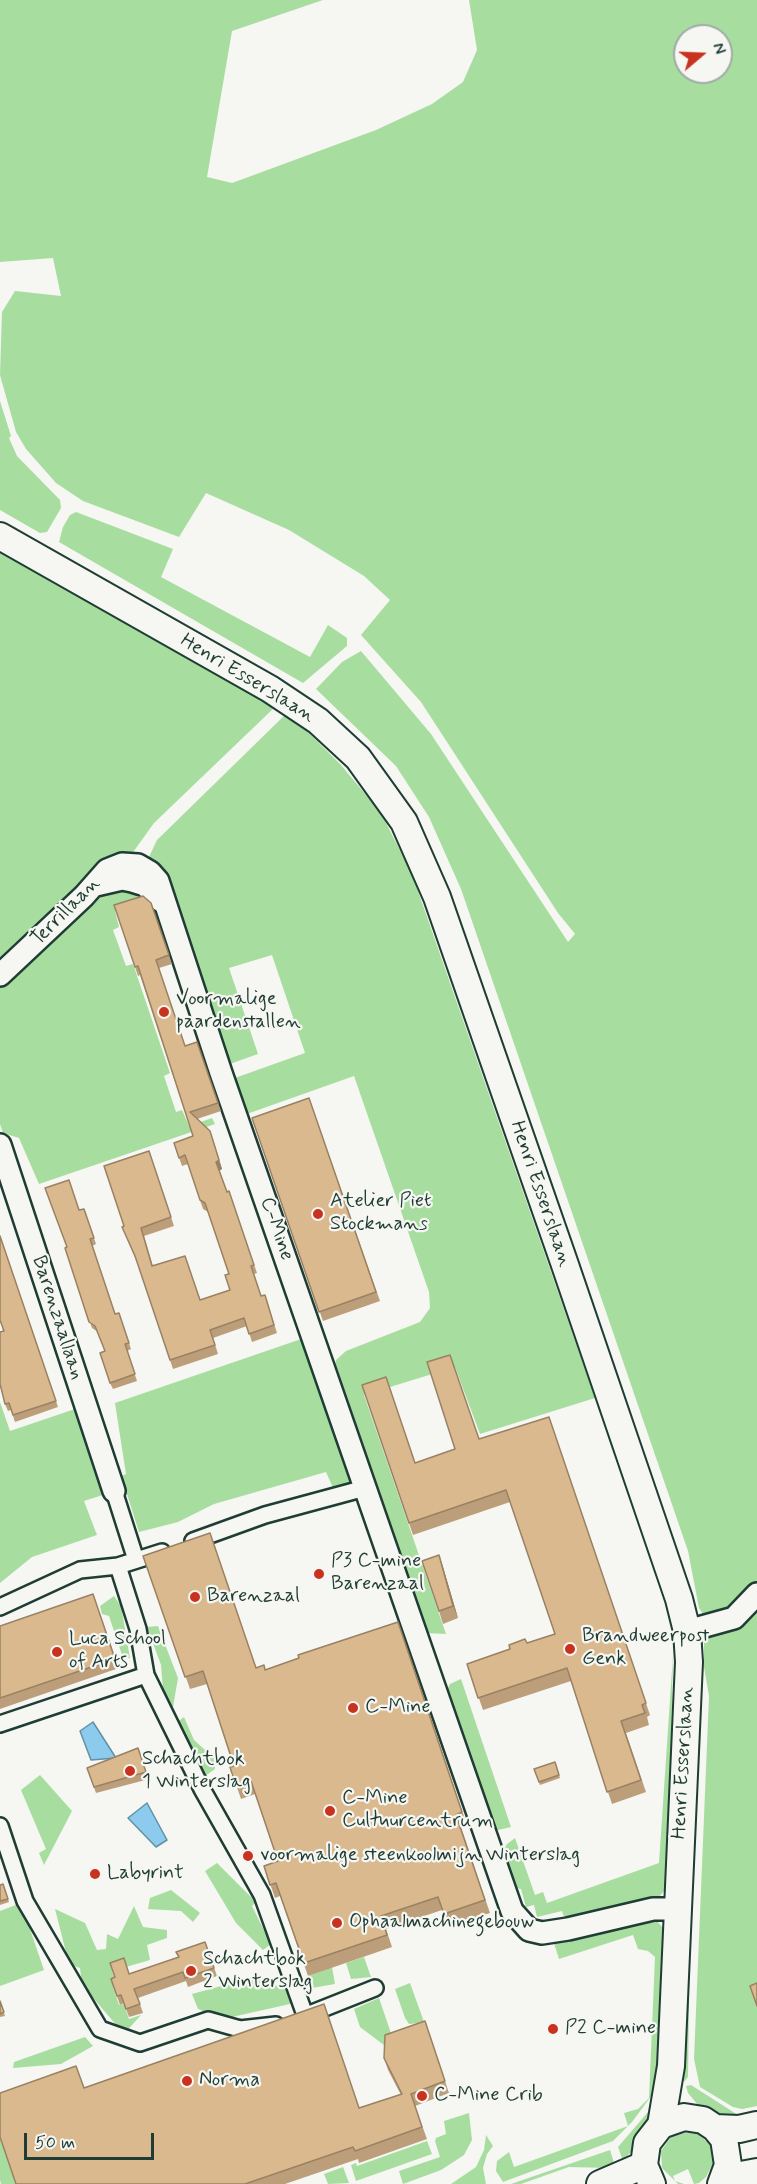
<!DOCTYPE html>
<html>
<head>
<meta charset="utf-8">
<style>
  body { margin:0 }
  #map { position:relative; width:757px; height:2184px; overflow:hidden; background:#f6f6f2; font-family:Mynerve,sans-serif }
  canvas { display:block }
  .north { position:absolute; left:673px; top:24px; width:60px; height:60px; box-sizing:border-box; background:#f6f6f2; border:2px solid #a0aca6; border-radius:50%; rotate:71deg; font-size:16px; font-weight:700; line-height:24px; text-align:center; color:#1f3d34 }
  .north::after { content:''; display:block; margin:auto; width:21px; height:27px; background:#c8321e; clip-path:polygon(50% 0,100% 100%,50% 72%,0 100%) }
  .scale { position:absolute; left:24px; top:2133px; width:130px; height:27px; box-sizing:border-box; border:3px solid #1f3d34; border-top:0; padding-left:8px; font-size:18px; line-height:21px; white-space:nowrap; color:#1f3d34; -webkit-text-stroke:4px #f6f6f2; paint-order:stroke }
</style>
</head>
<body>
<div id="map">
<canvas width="757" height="2184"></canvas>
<div class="north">N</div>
<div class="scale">50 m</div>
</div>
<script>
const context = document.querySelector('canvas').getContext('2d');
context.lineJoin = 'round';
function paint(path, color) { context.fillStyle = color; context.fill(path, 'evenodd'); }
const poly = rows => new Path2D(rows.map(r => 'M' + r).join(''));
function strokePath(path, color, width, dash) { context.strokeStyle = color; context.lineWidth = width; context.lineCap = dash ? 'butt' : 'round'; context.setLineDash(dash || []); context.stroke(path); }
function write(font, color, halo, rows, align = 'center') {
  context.font = font + ' Mynerve,sans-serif'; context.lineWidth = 4.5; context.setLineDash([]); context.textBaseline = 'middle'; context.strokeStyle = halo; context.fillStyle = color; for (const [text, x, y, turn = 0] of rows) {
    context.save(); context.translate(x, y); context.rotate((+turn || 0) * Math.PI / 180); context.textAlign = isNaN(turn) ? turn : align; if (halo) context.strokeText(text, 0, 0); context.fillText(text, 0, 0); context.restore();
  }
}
paint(poly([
  [0,0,323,0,232,31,207,177,232,183,376,130,432,104,463,82,477,50,469,0,757,0,757,1582,746,1598,718,1614,703,1614,699,1608,688,1551,461,889,429,817,396,766,316,689,342,662,361,651,431,734,568,942,575,934,558,913,421,702,361,635,390,600,364,576,289,530,206,493,179,537,83,501,56,483,26,449,16,432,0,375,2,312,15,291,61,296,53,258,0,262],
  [685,36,721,36,721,72,685,72],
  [0,401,11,436,9,438,17,456,60,500,61,508,47,532,40,533,0,510],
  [76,512,173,549,161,577,310,657,328,625,347,638,347,646,303,683,59,542,63,527,70,515],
  [0,550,276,706,154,823,131,855,0,963],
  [288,712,341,765,381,813,412,874,595,1398,480,1434,455,1367,364,1395,446,1634,426,1633,334,1370,336,1360,346,1351,420,1322,430,1308,429,1292,354,1076,244,1115,232,1079,305,1053,272,955,229,968,258,1054,227,1065,149,857,157,840],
  [108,888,135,891,139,903,115,911,119,927,113,930,126,966,133,964,170,1073,164,1076,176,1112,182,1110,189,1126,212,1118,215,1124,39,1184,19,1138,3,1133,0,1124,0,984],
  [307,1337,357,1484,334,1490,326,1472,214,1504,178,1522,139,1532,125,1488,120,1489,117,1478,126,1474,115,1403],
  [0,1402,10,1431,75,1409,78,1415,81,1414,109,1493,84,1501,97,1535,32,1557,0,1583],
  [114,1596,121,1606,130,1658,123,1658,109,1616,102,1614,100,1606],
  [757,1608,757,2106,742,2109,733,2107,700,2087,694,2059,709,1696,704,1667,704,1640,748,1617],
  [158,1626,178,1678,172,1713,164,1703,161,1665,147,1627],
  [673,1655,668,1884,665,1890,657,1899,565,1920,562,1911,537,1917,534,1905,526,1907,521,1889,512,1887,502,1853,507,1844,515,1838,535,1895,543,1892,547,1903,659,1863],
  [461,1679,511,1827,498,1830,490,1827,445,1693,450,1684],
  [184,1717,194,1740,215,1759,215,1769,201,1779,176,1723],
  [40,1775,72,1811,44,1865,39,1853,46,1849,21,1790],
  [217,1863,256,1902,252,1906,271,1944,263,1950,236,1923,205,1871],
  [171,1890,200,1913,193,1922,181,1911,148,1909,150,1898],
  [21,1903,44,1970,0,1986,0,1911],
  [134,1906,143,1927,167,1930,167,1938,147,1945,150,1960,112,1971,117,1985,113,1987,119,2005,124,2004,129,2019,141,2015,124,2034,82,1985,80,1968,69,1964,55,1909,85,1923,97,1950,106,1949,107,1934,118,1939],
  [643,1918,656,1920,664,1929,665,1936,660,2066,655,2091,632,2122,613,2141,503,2182,496,2171,497,2161,509,2152,514,2167,628,2126,624,2113,638,2109,649,2098,655,1957,648,1951,638,1949,633,1935,559,1959,553,1940],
  [690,1929,688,2077,684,2082,681,2065],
  [364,1957,371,1977,351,1979,346,1963],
  [332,1967,335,1984,312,1988,306,1984,308,1976],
  [264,1977,265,1981,291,1992,290,2004,223,2019,198,2009,192,1994,232,1983,230,1979],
  [410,1983,428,2033,423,2035,420,2023,409,2024,405,2018,395,1989],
  [379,1998,395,2045,388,2048,360,2027,354,2009],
  [85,2037,93,2046,61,2064,13,2068,14,2062],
  [691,2085,738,2115,741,2122,703,2111,688,2093,686,2086],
  [660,2098,642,2139,623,2161,618,2147],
  [469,2113,472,2140,464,2155,441,2170,403,2184,399,2171,440,2157,435,2141,436,2138,446,2134,444,2121],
  [688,2132,696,2133,710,2144,714,2161,706,2177,699,2183,694,2184,688,2169,673,2176,675,2181,684,2184,678,2184,662,2168,661,2151,671,2137],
  [486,2135,493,2146,487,2154,483,2168,486,2184,451,2184,476,2167,484,2150],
  [0,2136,17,2184,1,2184,0,2180],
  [427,2141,432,2154,356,2181,351,2165,356,2163,357,2166],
  [610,2150,614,2163,611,2168,569,2167,521,2184,511,2184],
  [343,2167,349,2183,328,2184,324,2174]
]), '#a8dda0');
const water = poly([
  [93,1722,116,1758,91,1760,80,1731,93,1722],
  [147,1803,167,1840,156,1847,128,1818,147,1803]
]);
paint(water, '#8ccbed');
strokePath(water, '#6092a3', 1.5);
const pedestrian = poly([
  [114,1491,136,1560],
  [193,1541,265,1515,365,1488],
  [118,1566,138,1629,146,1675,202,1789,262,1895,305,2015],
  [0,1607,80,1570,118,1566,162,1552],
  [0,1724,146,1675],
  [0,1826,25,1901,100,2029,140,2043,208,2020,240,2029,276,2025],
  [307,2015,375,1988]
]);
const minor = poly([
  [96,885,122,879,132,881,145,885,161,901],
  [0,975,84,896,107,870,122,864,138,865,150,872,158,881,221,1073,512,1911,529,1930,542,1933,568,1929,653,1909,677,1909],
  [0,1145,114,1491],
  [687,1631,734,1618,757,1594]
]);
const tertiary = poly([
  [0,536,270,689,318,721,358,758,404,822,437,897,564,1262,679,1599,687,1631,689,1662,671,2066,661,2125],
  [715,2128,739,2129,757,2125],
  [725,2178,757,2172],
  [600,2184,644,2165],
  [652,2184,644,2165,647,2143,661,2125,684,2117,703,2120,715,2128,724,2139,728,2165,721,2184]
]);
strokePath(pedestrian, '#1f3d34', 20);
strokePath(minor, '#1f3d34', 26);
strokePath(tertiary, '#1f3d34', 30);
strokePath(pedestrian, '#f6f6f2', 15);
strokePath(minor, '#f6f6f2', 21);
strokePath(tertiary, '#f6f6f2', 26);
paint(poly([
  [151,903,172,964,159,968,185,1046,197,1042,221,1111,197,1119,213,1139,222,1169,219,1171,227,1192,229,1191,257,1273,254,1274,261,1296,265,1295,277,1333,252,1342,247,1326,213,1338,218,1354,173,1369,137,1262,122,1227,124,1226,149,1151,174,1226,144,1236,153,1266,200,1300,230,1290,229,1274,208,1212,203,1209,188,1164,182,1166,174,1143,193,1136,140,975,138,976,135,967],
  [309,1098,380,1301,323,1321,252,1118],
  [84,1209,96,1244,92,1246,115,1314,119,1313,131,1349,127,1351,137,1381,113,1389,110,1383,105,1351,98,1332,92,1328,65,1248,67,1247,80,1210],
  [0,1235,58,1407,15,1422,11,1410,8,1411,5,1404],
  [362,1385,416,1463,455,1449,479,1439,549,1417,650,1715,647,1717,649,1725,626,1733,646,1792,612,1804,571,1681,483,1710,467,1664,555,1634,510,1502,413,1535],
  [439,1555,443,1567,458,1618,443,1624,439,1611],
  [143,1556,256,1668,266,1670,398,1622,467,1825,461,1827,490,1913,449,1927,442,1910,386,1929,392,1947,308,1976,280,1896,275,1898,264,1866,278,1861,255,1794,241,1799,230,1767,234,1766,207,1684,190,1689],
  [93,1594,119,1668,0,1709,0,1626],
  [138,1748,149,1779,96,1793,87,1768],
  [555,1762,560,1778,540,1785,534,1769],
  [3,1884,9,1902,0,1905,0,1885],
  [205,1942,217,1976,188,1987,186,1981,138,1998,143,2013,129,2017,124,2003,120,2005,111,1979,130,1974,179,1957],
  [0,2001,5,2016,0,2017],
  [425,2021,449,2093,415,2106,427,2139,359,2163,358,2159,285,2184,16,2184,84,2088,360,2108,401,2095,388,2070,384,2058]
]), '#bc9f7a');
paint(poly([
  [210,1131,222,1169,219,1171,216,1162],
  [439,1555,443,1567,458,1618,453,1606]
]), '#998263');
const building = poly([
  [143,896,151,903,169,955,156,960,185,1046,197,1042,218,1103,190,1112,210,1131,219,1160,216,1162,227,1192,229,1191,254,1265,251,1266,261,1296,265,1295,274,1325,249,1334,244,1318,210,1330,215,1345,170,1360,135,1256,122,1227,124,1226,104,1166,149,1151,171,1217,141,1228,152,1266,185,1256,200,1300,230,1290,225,1275,229,1274,205,1203,200,1200,185,1155,179,1158,174,1143,193,1136,138,966,135,967,114,905,143,896],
  [309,1098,376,1292,319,1312,252,1118,309,1098],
  [69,1180,79,1210,84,1209,94,1238,90,1239,115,1314,119,1313,129,1343,125,1344,135,1374,110,1383,100,1353,105,1351,95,1326,89,1322,65,1248,67,1247,45,1188,69,1180],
  [0,1236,56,1401,13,1415,9,1403,5,1404,0,1384,0,1332,4,1331,0,1320,0,1236],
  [450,1355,479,1439,549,1417,646,1703,642,1705,645,1713,621,1721,641,1780,607,1792,567,1668,478,1698,467,1664,510,1649,509,1645,525,1639,527,1643,555,1634,506,1490,409,1523,362,1385,386,1377,415,1463,455,1449,427,1362,450,1355],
  [210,1533,256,1668,264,1665,265,1670,299,1658,298,1655,398,1622,462,1812,456,1815,485,1900,444,1914,438,1897,381,1916,387,1935,304,1963,276,1883,270,1885,264,1866,278,1861,251,1781,236,1787,230,1767,234,1766,203,1671,185,1677,143,1556,210,1533],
  [439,1555,453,1606,439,1611,422,1561,439,1555],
  [93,1594,115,1659,0,1698,0,1626,93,1594],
  [138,1748,146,1772,94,1787,87,1768,138,1748],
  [555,1762,559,1775,539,1782,534,1769,555,1762],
  [3,1884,8,1899,0,1901,0,1885,3,1884],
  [205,1942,214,1968,185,1978,183,1972,134,1989,140,2004,126,2009,121,1995,117,1996,111,1979,115,1977,110,1963,124,1958,129,1974,179,1957,176,1952,205,1942],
  [757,1983,757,2006,750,1986,757,1983],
  [0,2001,4,2012,0,2014,0,2001],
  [324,2004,359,2108,402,2094,384,2058,385,2035,425,2021,445,2081,411,2094,422,2127,355,2151,353,2147,245,2184,16,2184,0,2137,0,2093,76,2066,84,2088,324,2004]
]);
paint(building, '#dbb98e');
strokePath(building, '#998263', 1.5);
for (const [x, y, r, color] of [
  [164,1012,6,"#c8321e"],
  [318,1214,6,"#c8321e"],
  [319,1574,6,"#c8321e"],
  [195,1597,6,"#c8321e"],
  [570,1649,6,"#c8321e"],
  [57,1652,6,"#c8321e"],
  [353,1708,6,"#c8321e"],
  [130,1771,6,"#c8321e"],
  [330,1811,6,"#c8321e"],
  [248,1856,6,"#c8321e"],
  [95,1874,6,"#c8321e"],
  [337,1923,6,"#c8321e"],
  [191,1971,6,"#c8321e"],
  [553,2029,6,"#c8321e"],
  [187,2081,6,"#c8321e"],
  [422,2096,6,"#c8321e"]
]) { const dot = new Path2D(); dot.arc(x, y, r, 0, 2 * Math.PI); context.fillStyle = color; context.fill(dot); strokePath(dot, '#f6f6f2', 2); }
write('20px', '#1f3d34', '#f6f6f2', [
  ["Henri Esserslaan",247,679,31],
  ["Terrillaan",66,912,-45],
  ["Henri Esserslaan",540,1194,71],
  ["C-Mine",276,1229,71],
  ["Barenzaallaan",57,1318,72],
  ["Henri Esserslaan",684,1763,-87]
]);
write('20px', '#1f3d34', '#f6f6f2', [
  ["Voormalige",176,1000],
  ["paardenstallen",176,1023],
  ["Atelier Piet",330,1202],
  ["Stockmans",330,1225],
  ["P3 C-mine",331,1562],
  ["Barenzaal",331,1585],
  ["Barenzaal",207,1597],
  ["Brandweerpost",582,1637],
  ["Genk",582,1660],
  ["Luca School",69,1640],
  ["of Arts",69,1663],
  ["C-Mine",365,1708],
  ["Schachtbok",142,1760],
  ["1 Winterslag",142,1783],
  ["C-Mine",342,1799],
  ["Cultuurcentrum",342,1822],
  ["voormalige steenkoolmijn Winterslag",260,1856],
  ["Labyrint",107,1874],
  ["Ophaalmachinegebouw",349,1923],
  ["Schachtbok",203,1960],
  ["2 Winterslag",203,1983],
  ["P2 C-mine",565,2029],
  ["Norma",199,2081],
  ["C-Mine Crib",434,2096]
], 'left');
</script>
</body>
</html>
